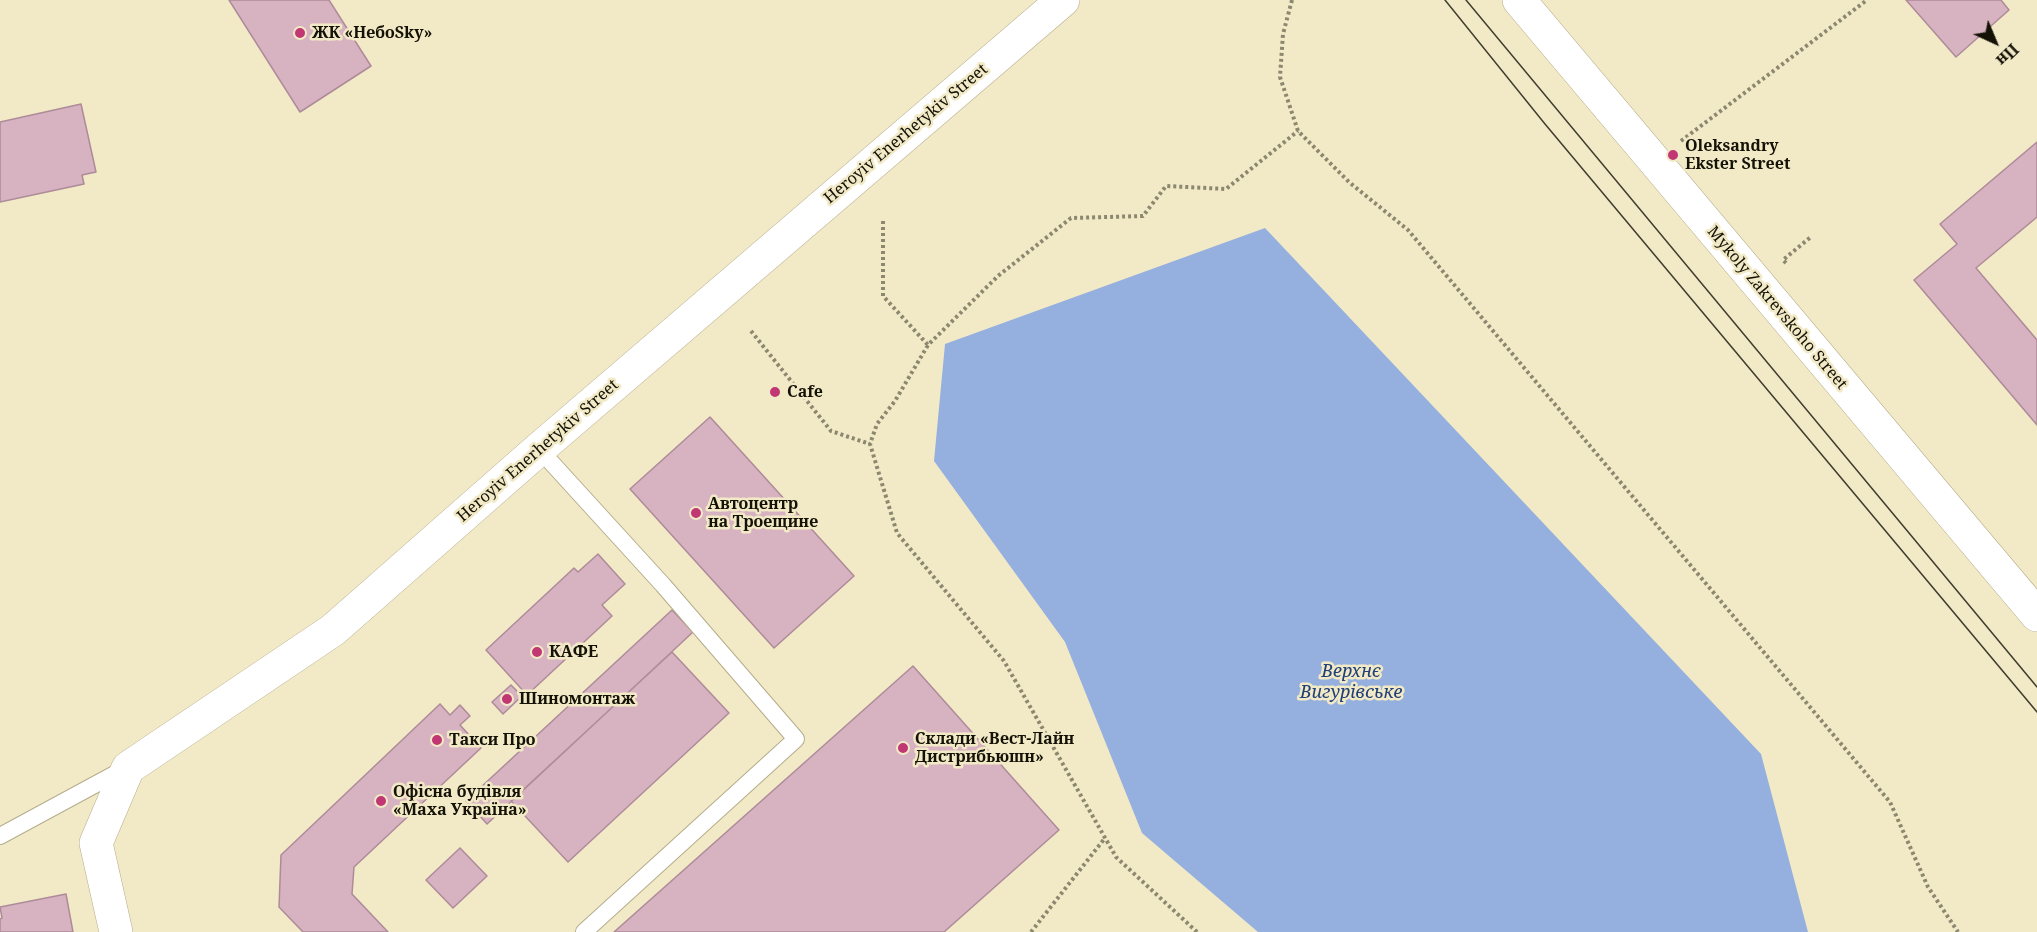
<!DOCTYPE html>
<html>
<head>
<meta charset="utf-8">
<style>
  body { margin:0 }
  #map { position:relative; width:2037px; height:932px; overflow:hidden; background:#f2eac7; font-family:"Noto Serif",serif }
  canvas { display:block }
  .north { position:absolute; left:1965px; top:12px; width:60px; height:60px; -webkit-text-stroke:4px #f2eac7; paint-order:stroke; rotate:136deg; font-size:16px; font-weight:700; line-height:24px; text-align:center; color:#141106 }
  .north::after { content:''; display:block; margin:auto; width:21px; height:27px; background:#141106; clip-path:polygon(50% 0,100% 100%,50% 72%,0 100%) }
</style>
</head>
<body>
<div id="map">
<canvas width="2037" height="932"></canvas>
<div class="north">Пн</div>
</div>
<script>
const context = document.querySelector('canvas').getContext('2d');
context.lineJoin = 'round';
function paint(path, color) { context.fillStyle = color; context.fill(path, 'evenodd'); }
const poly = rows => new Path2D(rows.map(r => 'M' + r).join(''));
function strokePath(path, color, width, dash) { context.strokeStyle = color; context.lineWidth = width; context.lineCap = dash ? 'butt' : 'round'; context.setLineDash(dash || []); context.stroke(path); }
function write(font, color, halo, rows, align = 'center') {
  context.font = font + ' "Noto Serif",serif'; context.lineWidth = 5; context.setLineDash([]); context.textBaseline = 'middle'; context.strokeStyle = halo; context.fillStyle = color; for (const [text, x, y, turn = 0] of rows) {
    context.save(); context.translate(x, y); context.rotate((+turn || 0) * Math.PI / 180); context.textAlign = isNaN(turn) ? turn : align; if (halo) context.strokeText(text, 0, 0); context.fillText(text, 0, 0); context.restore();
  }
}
paint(poly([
  [1265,228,1761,754,1808,932,1258,932,1142,833,1065,642,934,461,945,344]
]), '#95b0de');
const building = poly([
  [229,0,329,0,371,66,300,112,229,0],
  [1906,0,2001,0,2009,10,1956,57,1906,0],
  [81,104,96,172,82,175,84,184,0,202,0,122,81,104],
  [2037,142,2037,217,1976,268,2037,340,2037,425,1914,280,1957,244,1940,224,2037,142],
  [710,417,854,576,774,648,630,489,710,417],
  [598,554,625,584,602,605,612,616,527,695,486,650,574,568,578,572,598,554],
  [672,610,693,632,487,824,466,801,672,610],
  [672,652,729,713,568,862,511,801,672,652],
  [913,666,1059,830,944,932,614,932,913,666],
  [511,685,522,696,503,714,492,702,511,685],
  [440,704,450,715,460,705,470,716,460,725,481,748,354,867,352,894,388,932,303,932,279,907,281,855,440,704],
  [460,848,487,876,453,908,426,880,460,848],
  [66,894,73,932,0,932,0,919,2,918,0,907,66,894]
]);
paint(building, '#d7b2c0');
strokePath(building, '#ae8b99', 1.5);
const lane = poly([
  [539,449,663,585,796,739,584,932],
  [0,836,124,769]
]);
const street = poly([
  [116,932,96,843,128,768,333,630,539,449,1063,0]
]);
const secondary = poly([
  [1519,0,2037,615]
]);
strokePath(lane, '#b4ac8b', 18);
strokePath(street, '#b4ac8b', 34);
strokePath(secondary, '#b4ac8b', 34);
strokePath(poly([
  [1292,0,1283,34,1280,77,1298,131,1349,182,1408,230,1890,802,1928,887,1958,932],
  [1681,141,1867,0],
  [883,221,883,296,928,345],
  [1786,263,1783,260,1812,236],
  [751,331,831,431,870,444],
  [1031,932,1105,838],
  [1197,932,1116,857,1004,661,897,533,870,444,877,424,895,401,928,345,998,276,1071,218,1143,216,1166,186,1226,189,1298,131]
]), '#8c876f', 4, [3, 3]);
strokePath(lane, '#fff', 16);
strokePath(street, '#fff', 33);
strokePath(secondary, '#fff', 33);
strokePath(poly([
  [1445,0,1545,124,2037,712],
  [1466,0,2037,687]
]), '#423e2e', 1.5);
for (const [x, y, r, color] of [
  [300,33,6,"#c03773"],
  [1673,155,6,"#c03773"],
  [775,392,6,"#c03773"],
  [696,513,6,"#c03773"],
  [537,652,6,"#c03773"],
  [507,699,6,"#c03773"],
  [437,740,6,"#c03773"],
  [903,748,6,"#c03773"],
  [381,801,6,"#c03773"]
]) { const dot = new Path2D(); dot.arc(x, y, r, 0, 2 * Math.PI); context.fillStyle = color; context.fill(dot); strokePath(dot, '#f2eac7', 2); }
write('bold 16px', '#141106', '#f2eac7', [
  ["ЖК «НебоSky»",312,33],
  ["Oleksandry",1685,146],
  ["Ekster Street",1685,164],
  ["Cafe",787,392],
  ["Автоцентр",708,504],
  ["на Троещине",708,522],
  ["КАФЕ",549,652],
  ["Шиномонтаж",519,699],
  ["Склади «Вест-Лайн",915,739],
  ["Дистрибьюшн»",915,757],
  ["Такси Про",449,740],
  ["Офісна будівля",393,792],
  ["«Маха Україна»",393,810]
], 'left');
write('16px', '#141106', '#f2eac7', [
  ["Heroyiv Enerhetykiv Street",906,134,-40],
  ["Mykoly Zakrevskoho Street",1777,308,50],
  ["Heroyiv Enerhetykiv Street",538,451,-41]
]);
write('italic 18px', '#214078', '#f2eac7', [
  ["Верхнє",1351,672],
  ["Вигурівське",1351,693]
]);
</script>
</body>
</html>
